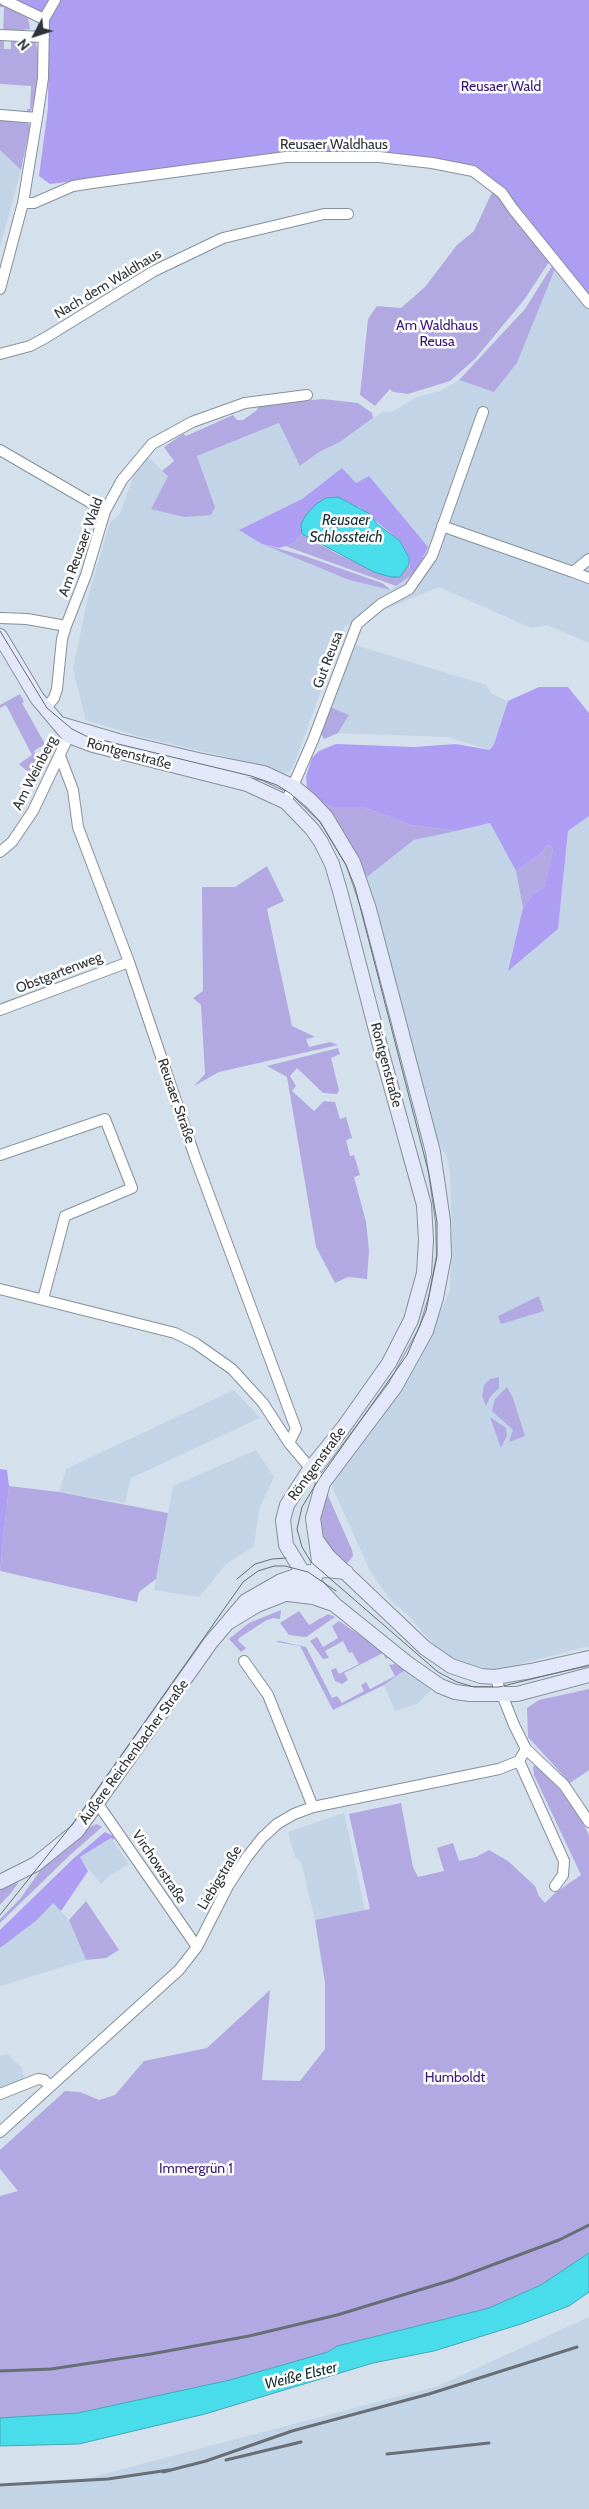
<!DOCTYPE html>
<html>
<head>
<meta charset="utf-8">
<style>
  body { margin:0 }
  #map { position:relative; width:589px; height:2509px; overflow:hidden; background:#d4e1ed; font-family:Cabin,sans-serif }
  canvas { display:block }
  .north { position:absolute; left:10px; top:10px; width:50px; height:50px; -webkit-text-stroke:4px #fff; paint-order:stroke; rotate:230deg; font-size:14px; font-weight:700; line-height:20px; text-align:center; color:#2e3338 }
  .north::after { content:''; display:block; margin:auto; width:18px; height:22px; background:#2e3338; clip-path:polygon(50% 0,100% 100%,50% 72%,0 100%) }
</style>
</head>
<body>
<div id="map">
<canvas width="589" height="2509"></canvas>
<div class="north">N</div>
</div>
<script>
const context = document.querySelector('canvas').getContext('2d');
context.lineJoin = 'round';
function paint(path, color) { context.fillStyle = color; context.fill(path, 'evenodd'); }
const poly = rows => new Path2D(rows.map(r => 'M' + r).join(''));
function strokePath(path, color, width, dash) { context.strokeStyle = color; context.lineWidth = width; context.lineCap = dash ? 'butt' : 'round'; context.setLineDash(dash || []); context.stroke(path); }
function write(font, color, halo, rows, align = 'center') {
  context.font = font + ' Cabin,sans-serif'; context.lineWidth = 5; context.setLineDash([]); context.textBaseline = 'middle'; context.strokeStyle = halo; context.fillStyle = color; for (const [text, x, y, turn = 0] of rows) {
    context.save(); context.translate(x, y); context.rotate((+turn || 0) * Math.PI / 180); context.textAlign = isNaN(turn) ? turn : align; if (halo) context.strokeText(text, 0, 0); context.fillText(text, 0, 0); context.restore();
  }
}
paint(poly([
  [0,150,21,170,0,247],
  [557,264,589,306,589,643,547,625,531,628,439,587,345,626,293,767,289,772,284,774,247,762,138,736,86,720,73,669,88,597,110,523,120,514,136,468,147,456,168,476,151,509,215,507,197,456,280,423,301,466,319,452,340,442,382,412,392,412,417,397,440,391,459,380,494,392,517,363],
  [342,468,356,483,369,477,416,572,391,590,349,580,262,544,240,530,302,499],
  [352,644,486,685,492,694,508,701,494,744,490,750,447,737,338,733,349,715,330,707],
  [589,816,589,1646,501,1669,488,1669,457,1662,441,1653,407,1614,391,1601,370,1571,331,1484,399,1392,421,1356,450,1290,452,1234,450,1171,446,1155,437,1142,367,877,414,840,490,823,516,871,523,908,508,970,558,929,568,831],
  [234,1390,260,1418,131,1478,125,1503,59,1492,66,1469],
  [256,1450,274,1477,259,1509,254,1546,226,1564,199,1597,154,1590,173,1486],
  [405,1670,431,1690,417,1704,395,1711,384,1685],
  [344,1813,365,1910,315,1920,301,1862,295,1857,288,1832],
  [111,1838,129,1864,108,1877,101,1884,79,1858],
  [53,1902,69,1920,86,1960,0,1986,0,1948,37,1920],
  [8,2054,21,2067,24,2077,19,2082,0,2087,0,2056],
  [589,2317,589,2509,0,2509,0,2487,73,2482,438,2386]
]), '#c3d4e6');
paint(poly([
  [0,4,28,18,30,29,3,32,4,7,0,7],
  [6,38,4,41,4,49,11,49,11,38,32,38,36,43,38,53,37,87,31,112,27,113,27,109,30,109,31,86,0,84,0,39],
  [0,119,25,120,30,126,21,170,0,150],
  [494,188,551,259,524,300,475,359,450,381,408,394,393,392,390,389,375,406,360,395,368,319,377,306,401,308,425,287,457,245,474,231],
  [554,263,557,264,517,363,494,392,459,380,525,309],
  [323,399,358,403,372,413,373,418,340,442,319,452,300,466,279,423,197,456,215,507,211,515,184,517,151,509,168,476,162,471,174,461,164,447,183,434,186,436,233,415,237,420,243,420,256,411,260,405],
  [302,534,339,555,391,577,400,577,409,564,410,570,416,572,396,586,285,546,294,543],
  [262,544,305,556,382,583,391,590,349,580],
  [20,694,24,702,22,703,45,744,34,751,43,766,39,777,35,778,19,764,32,755,6,705,0,708,0,705],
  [330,707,349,715,338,733,324,739,321,734],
  [314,799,333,807,363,807,411,825,456,831,414,840,367,877,341,829],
  [548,845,552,847,553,850,544,887,533,894,523,908,516,871,539,855],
  [267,866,284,901,267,909,292,1026,315,1037,306,1039,309,1047,330,1042,338,1045,219,1072,194,1086,205,1074,201,1005,193,998,203,991,202,887,235,887],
  [338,1048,340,1054,331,1058,339,1090,337,1094,323,1093,297,1068,290,1076,296,1086,292,1091,314,1111,324,1101,335,1102,340,1119,346,1117,352,1138,346,1140,350,1156,354,1155,360,1175,354,1177,366,1222,369,1250,367,1279,348,1277,335,1283,316,1247,287,1077,267,1066],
  [539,1296,544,1311,501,1324,498,1316],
  [499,1377,499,1388,490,1397,486,1406,482,1396,484,1385,490,1379],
  [507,1387,513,1398,525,1436,509,1442,513,1430,492,1411,495,1399],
  [490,1417,506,1428,507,1435,501,1448],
  [9,1486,59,1492,168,1513,156,1579,139,1592,137,1602,0,1571],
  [326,1491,352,1550,353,1556,345,1566,327,1548,320,1524],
  [281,1610,280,1619,273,1618,265,1621,239,1638,238,1641,246,1648,244,1650,241,1652,229,1639,249,1623],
  [299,1611,309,1625,328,1614,335,1617,306,1637,289,1635,280,1623],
  [339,1621,390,1656,386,1659,383,1653,344,1673,348,1680,342,1684,335,1681,331,1670,336,1668,339,1674,359,1664,352,1652,349,1653,343,1641,325,1651,329,1658,323,1659,310,1641,317,1637,323,1647,338,1638,332,1626],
  [279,1641,306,1647,332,1698,337,1696,342,1703,364,1691,361,1685,366,1682,370,1689,395,1676,389,1665,395,1664,405,1670,384,1685,333,1710,300,1646,276,1642],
  [589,1689,589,1770,570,1783,528,1737,527,1708,539,1700],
  [533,1766,536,1766,555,1783,578,1814,589,1835,589,2253,541,2285,489,2308,337,2346,328,2352,230,2380,78,2413,0,2418,0,2196,18,2191,0,2169,0,2150,65,2091,80,2092,99,2100,115,2095,144,2061,207,2048,270,1990,262,2080,300,2081,325,2049,325,1983,315,1920,370,1909,349,1814,401,1803,413,1867,418,1877,444,1871,437,1848,453,1843,459,1861,476,1857,489,1850,508,1861,535,1886,539,1896,545,1903,555,1893,581,1875,534,1775],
  [97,1824,102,1827,70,1855,0,1923,0,1919,20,1899,42,1868,74,1842,87,1828],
  [19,1882,11,1893,0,1905,0,1890],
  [86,1901,119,1950,106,1958,86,1960,69,1920]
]), '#b2a9e3');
paint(poly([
  [16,0,589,0,589,301,492,180,378,154,233,160,50,184,39,176,48,108,49,18],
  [342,468,356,483,369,476,428,547,416,572,410,570,409,558,400,541,359,507,301,524,302,534,294,543,279,548,262,544,239,530,302,499],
  [539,687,568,687,589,713,589,816,568,831,558,929,508,971,523,908,533,894,544,887,553,850,552,847,548,845,539,855,516,871,490,823,456,831,411,825,363,807,333,807,314,799,307,788,306,777,312,758,319,751,336,744,414,747,456,744,490,750,494,744,508,701],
  [0,1469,7,1470,9,1486,0,1571],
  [105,1832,115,1837,113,1840,111,1838,80,1857,88,1871,61,1911,53,1903,37,1920,0,1948,0,1930,74,1858]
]), '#ad9df3');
const water = poly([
  [338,497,370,514,377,524,400,541,409,558,409,564,400,577,391,577,374,572,302,534,301,524,306,515,316,504,326,498,338,497],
  [589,2253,589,2292,569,2306,521,2324,434,2351,373,2363,205,2414,79,2444,0,2446,0,2418,78,2413,230,2380,328,2352,337,2346,489,2308,541,2285,589,2253]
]);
paint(water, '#49dceb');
strokePath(water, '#41a9b5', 1);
const street = poly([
  [4,0,44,19],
  [0,35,44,37],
  [0,115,37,118],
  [23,203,34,203,73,186,92,183,286,157,379,157,432,163,473,171,502,193,513,209,589,303],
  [0,289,23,203,37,118,43,78,44,19,55,0],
  [0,354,30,346,45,338,154,271,223,238,324,214,348,214],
  [0,450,105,511],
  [442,526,573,572],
  [589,559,573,572,589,578],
  [0,618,27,619,66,626,86,575,105,511,122,480,152,444,192,422,245,403,307,395],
  [45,709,54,698,57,689,62,639,66,626],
  [60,756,73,790,78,827,129,962,195,1157,296,1429,289,1443],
  [286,802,313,740,357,624,381,604,409,589,432,556,483,412],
  [0,852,12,842,33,811,71,731],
  [0,1010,129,962],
  [0,1155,105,1119,132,1188,65,1216,43,1299],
  [0,1289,175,1333,195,1343,232,1369,263,1403,289,1443,323,1483],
  [244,1661,268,1695,313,1807],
  [495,1677,514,1725,526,1749,564,1785,589,1822],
  [519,1761,564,1861,563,1875,555,1886],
  [98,1804,197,1947],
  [0,2094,38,2079,44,2080,50,2086],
  [0,2132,179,1970,197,1947,228,1886,247,1857,262,1838,277,1824,294,1814,313,1807,499,1769,519,1761,526,1749]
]);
const secondary = poly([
  [0,636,37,698,69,736,93,745,247,784,286,802,312,829,321,842,332,864,340,891,384,1061,424,1205,426,1240,424,1273,411,1320,389,1363,343,1428,310,1469,287,1505,283,1520,286,1545,300,1568,335,1605,407,1663,440,1686,455,1692,470,1694,517,1694,589,1675],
  [60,724,118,741,198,760,264,773,294,787,311,801,326,817,353,862,369,909,433,1152,443,1221,444,1256,436,1298,426,1331,395,1387,323,1483,313,1518,319,1561,315,1577,303,1587,257,1605,229,1622],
  [318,1542,328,1556,425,1648,451,1666,481,1676,495,1677,531,1671,589,1658],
  [288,1594,313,1597,330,1603],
  [0,1882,36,1864,77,1831,211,1642,246,1601,281,1581,304,1573,326,1570,346,1572]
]);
strokePath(street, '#85909b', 12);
strokePath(secondary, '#85909b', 16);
strokePath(street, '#fff', 10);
strokePath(secondary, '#e2e8fa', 14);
strokePath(poly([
  [0,631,47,708,72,729,86,736,118,744,251,776,277,785,291,794,320,822,346,865,355,887,429,1174,437,1222,437,1256,426,1311,407,1355,319,1479,302,1507,297,1529,302,1547,311,1562,364,1608,438,1672,457,1682,474,1687,499,1687,589,1665],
  [237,1579,255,1564,272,1559,286,1558],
  [0,1915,78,1817,243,1582,258,1571,274,1566,285,1566,308,1572,336,1591]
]), '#676e76', 1);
strokePath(poly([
  [0,2371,51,2369,151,2354,249,2336,337,2315,452,2280,559,2240,589,2225],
  [387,2454,489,2443],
  [226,2460,301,2442],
  [163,2472,206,2461,292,2431,429,2394,577,2347],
  [0,2485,108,2479,169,2470]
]), '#676e76', 3);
write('14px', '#381477', '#fff', [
  ["Reusaer Wald",501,87],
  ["Am Waldhaus",437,326],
  ["Reusa",437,342],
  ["Humboldt",455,2078],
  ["Immergrün 1",196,2169]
]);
write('14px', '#2e3338', '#fff', [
  ["Reusaer Waldhaus",334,145],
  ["Nach dem Waldhaus",108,284,-31],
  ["Am Reusaer Wald",81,547,-70],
  ["Gut Reusa",328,660,-69],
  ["Röntgenstraße",129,754,15],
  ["Am Weinberg",35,773,-63],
  ["Obstgartenweg",59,973,-21],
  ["Röntgenstraße",386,1065,75],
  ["Reusaer Straße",176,1101,71],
  ["Röntgenstraße",317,1464,-54],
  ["Äußere Reichenbacher Straße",134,1752,-54],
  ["Virchowstraße",159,1867,56],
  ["Liebigstraße",220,1878,-59]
]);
write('italic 15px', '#172f32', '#fff', [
  ["Reusaer",346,521],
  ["Schlossteich",346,538],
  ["Weiße Elster",301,2376,-14]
]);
</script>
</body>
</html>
